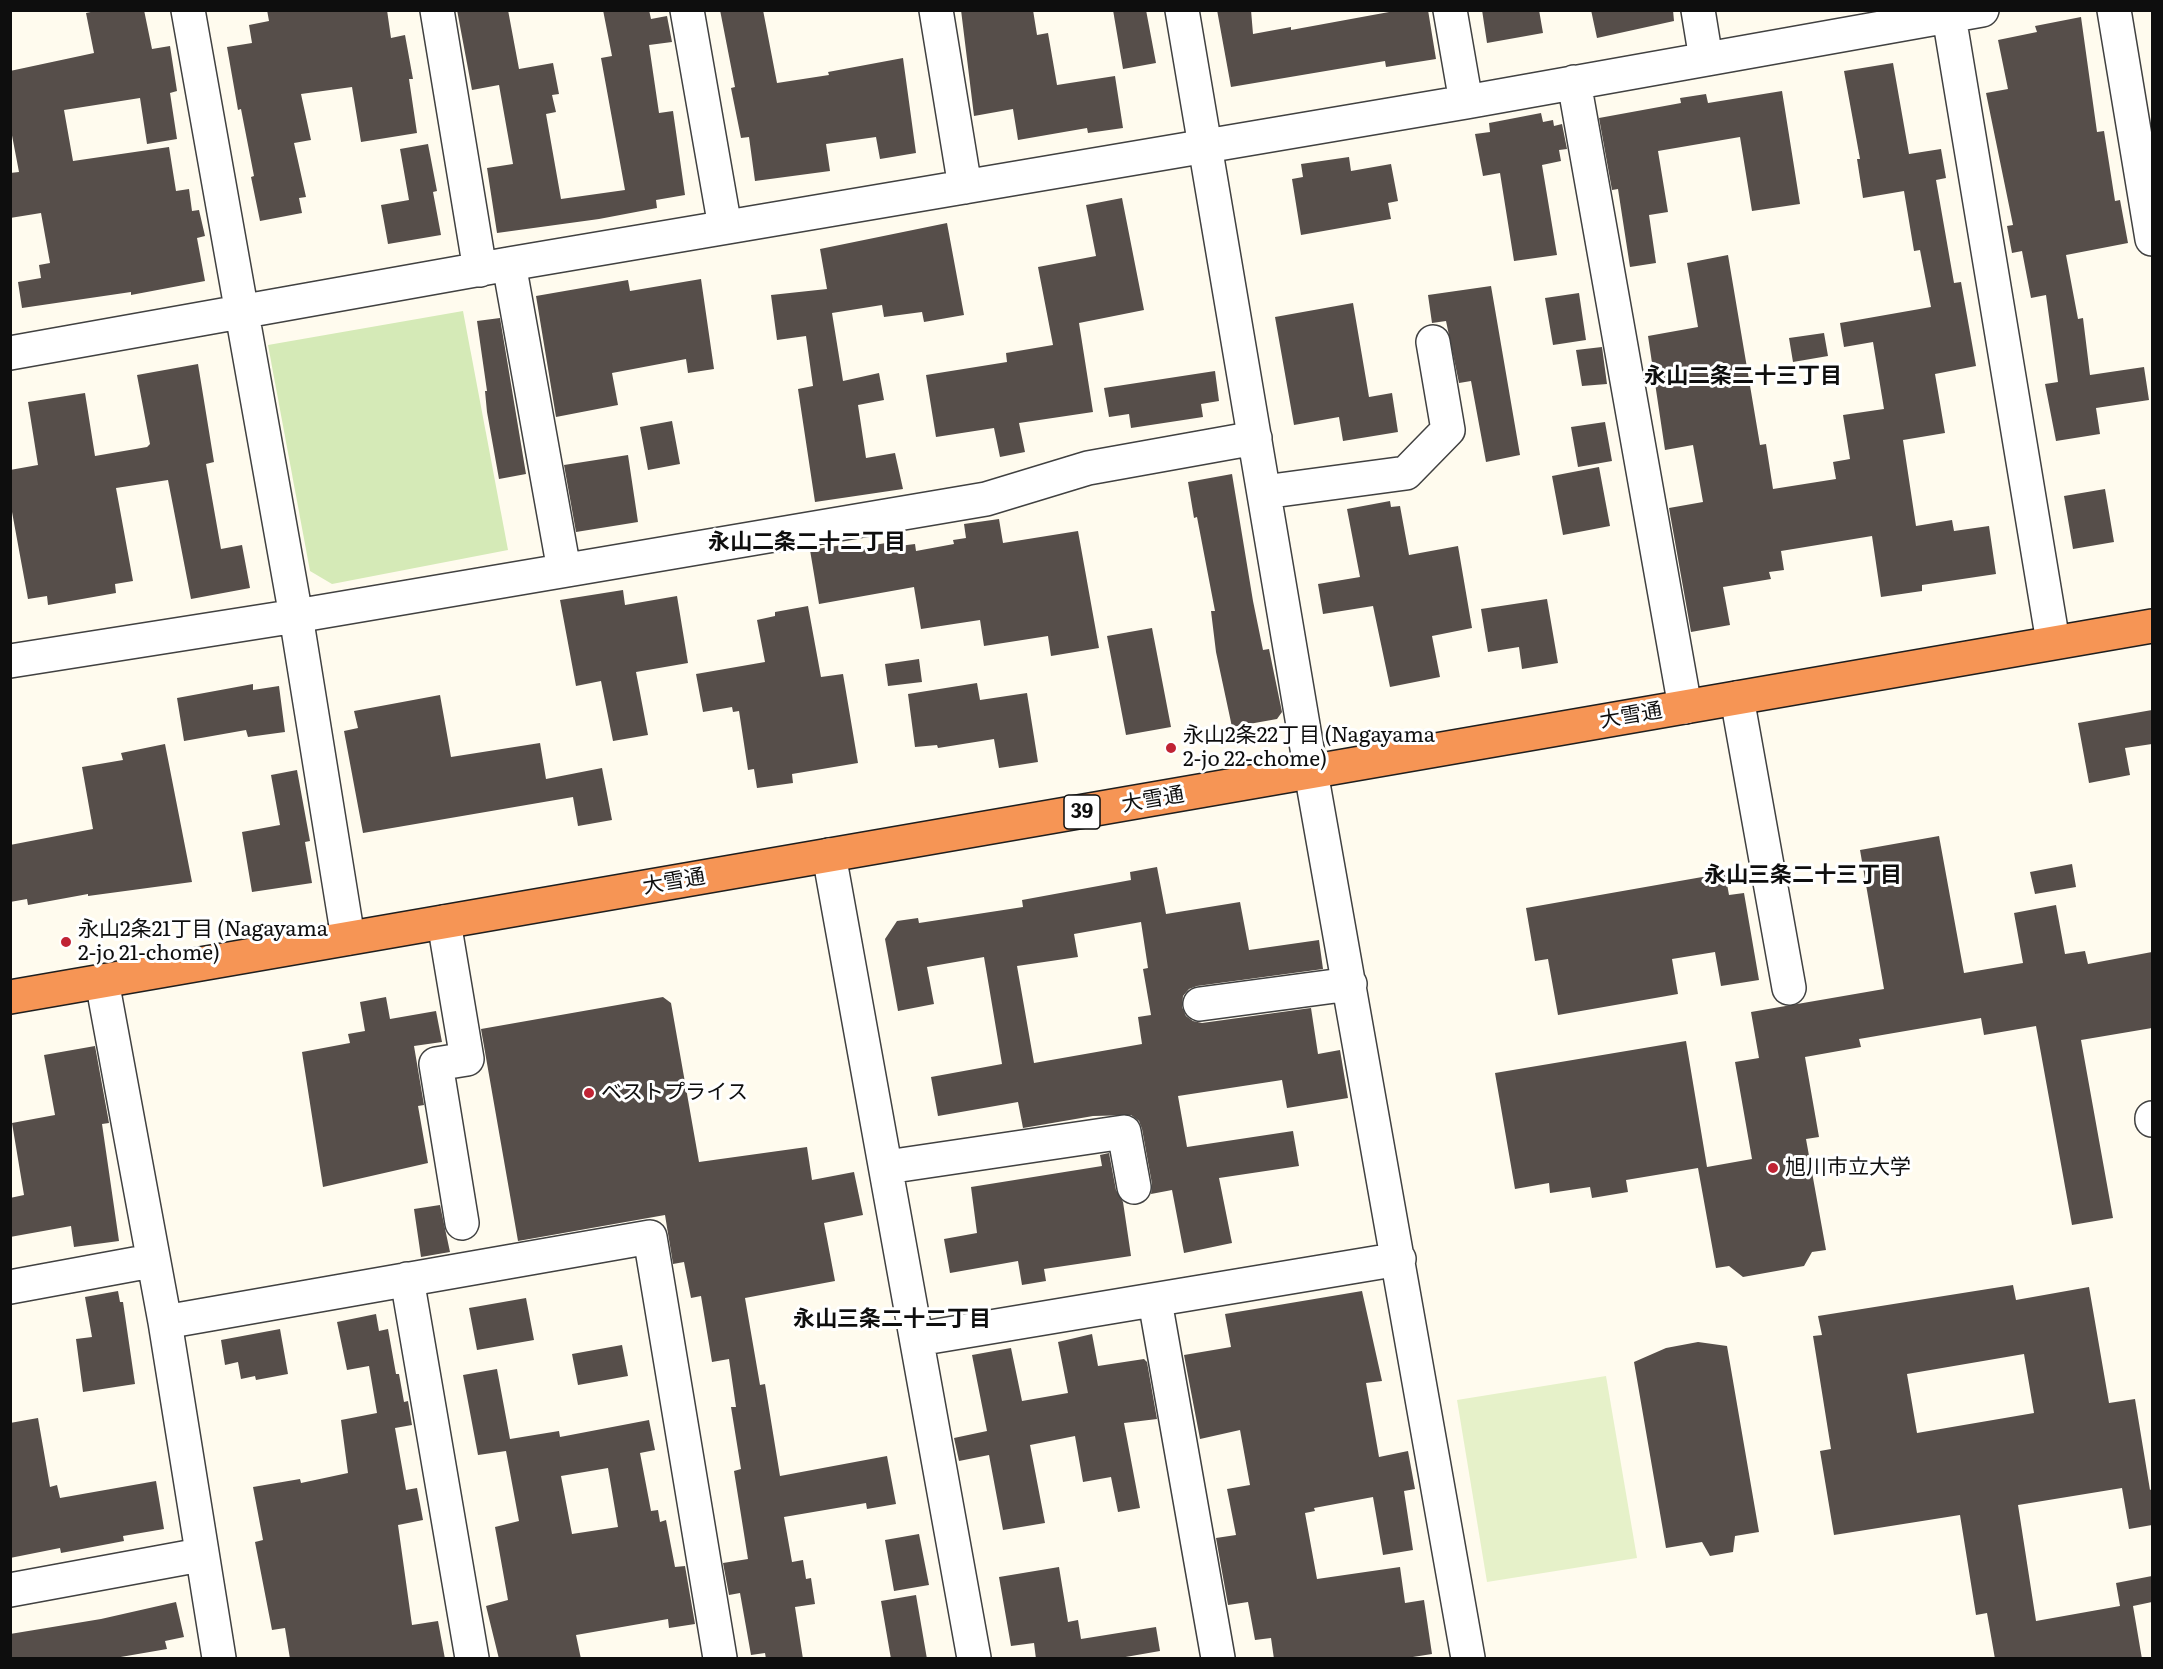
<!DOCTYPE html>
<html>
<head>
<meta charset="utf-8">
<style>
  body { margin:0 }
  #map { position:relative; width:2163px; height:1669px; overflow:hidden; background:#fffbee; font-family:Literata,serif }
  canvas { display:block }
  .frame { position:absolute; inset:0; border:12px solid #0e0e0e; pointer-events:none }
</style>
</head>
<body>
<div id="map">
<canvas width="2163" height="1669"></canvas>
<div class="frame"></div>
</div>
<script>
const context = document.querySelector('canvas').getContext('2d');
context.lineJoin = 'round';
function paint(path, color) { context.fillStyle = color; context.fill(path, 'evenodd'); }
const poly = rows => new Path2D(rows.map(r => 'M' + r).join(''));
function strokePath(path, color, width, dash) { context.strokeStyle = color; context.lineWidth = width; context.lineCap = dash ? 'butt' : 'round'; context.setLineDash(dash || []); context.stroke(path); }
function write(font, color, halo, rows, align = 'center') {
  context.font = font + ' Literata,"Noto Sans JP",serif'; context.lineWidth = 6; context.setLineDash([]); context.textBaseline = 'middle'; context.strokeStyle = halo; context.fillStyle = color; for (const [text, x, y, turn = 0] of rows) {
    context.save(); context.translate(x, y); context.rotate((+turn || 0) * Math.PI / 180); context.textAlign = isNaN(turn) ? turn : align; if (halo) context.strokeText(text, 0, 0); context.fillText(text, 0, 0); context.restore();
  }
}
paint(poly([
  [463,311,508,550,332,584,310,571,268,345]
]), '#d5eab7');
paint(poly([
  [1606,1376,1637,1558,1487,1582,1457,1400]
]), '#e6f1c9');
paint(poly([
  [100,10,144,10,152,49,170,46,177,91,170,93,177,139,147,144,140,98,64,110,73,161,169,147,176,191,189,189,192,211,199,210,205,236,197,238,205,281,131,295,131,292,22,308,18,282,41,278,39,265,50,263,41,213,10,218,10,173,19,172,10,125,10,71,94,53,86,13],
  [267,10,387,10,391,38,405,35,413,79,409,79,417,133,361,142,352,87,301,94,311,140,294,143,306,197,299,198,302,213,260,221,251,177,254,176,241,109,238,110,227,47,252,43,249,25,269,21],
  [457,10,508,10,519,69,553,63,559,94,552,95,556,112,546,114,561,199,625,190,601,58,612,56,603,10,649,10,651,19,667,16,672,42,649,45,659,113,673,111,685,195,656,200,657,208,599,219,497,233,487,168,513,164,499,85,472,90],
  [720,10,763,10,777,83,829,75,828,72,903,58,916,153,880,159,876,137,826,144,830,171,755,181,749,137,741,138,731,88,735,87],
  [961,10,1033,10,1037,35,1048,33,1057,85,1115,76,1123,128,1088,133,1087,128,1018,140,1013,109,974,116],
  [1113,10,1146,10,1156,63,1123,69],
  [1217,10,1251,10,1253,34,1291,27,1291,30,1400,10,1428,10,1436,59,1386,67,1385,61,1231,87],
  [1482,10,1539,10,1543,33,1487,43],
  [1591,10,1673,10,1674,21,1597,38],
  [2081,17,2097,132,2104,131,2115,201,2120,200,2128,243,2066,255,2078,319,2083,318,2090,375,2144,367,2149,400,2096,408,2100,434,2056,441,2045,384,2058,382,2046,295,2031,298,2022,251,2012,253,2007,226,2013,225,1986,93,2008,89,1998,40,2037,32,2035,26],
  [1893,63,1909,154,1941,149,1946,178,1936,180,1954,283,1961,282,1976,366,1935,374,1945,433,1903,440,1916,526,1952,520,1954,531,1989,526,1996,574,1922,585,1922,591,1881,597,1872,536,1781,551,1784,570,1769,572,1771,579,1723,587,1730,625,1691,632,1669,508,1703,502,1693,445,1665,450,1648,336,1698,327,1687,263,1728,255,1760,445,1766,444,1773,489,1836,479,1833,462,1850,459,1843,415,1884,409,1873,342,1844,347,1840,323,1931,307,1920,250,1914,251,1904,191,1863,198,1857,159,1860,159,1844,71],
  [1782,91,1800,204,1752,211,1740,137,1658,151,1668,212,1649,215,1656,263,1630,267,1618,189,1612,190,1599,118,1681,103,1680,98,1706,94,1708,103],
  [1541,113,1543,122,1553,120,1554,126,1562,124,1567,149,1559,150,1561,161,1542,165,1557,255,1514,261,1500,173,1483,176,1475,134,1490,132,1489,123],
  [428,144,437,191,433,192,441,235,388,244,381,205,409,200,400,149],
  [1349,157,1351,171,1391,164,1398,201,1388,203,1391,219,1301,235,1292,179,1303,177,1301,164],
  [1122,198,1144,310,1079,323,1093,412,1019,423,1025,452,1000,457,994,428,936,437,926,375,1007,362,1006,353,1053,345,1038,267,1096,256,1086,205],
  [947,223,964,315,924,322,922,312,884,317,882,305,832,313,843,381,879,373,884,400,858,405,866,458,895,453,903,489,815,502,798,389,813,386,806,336,777,340,771,295,827,289,820,249],
  [701,279,714,369,688,373,686,359,612,373,618,405,556,417,536,296,628,280,630,291],
  [1491,286,1520,455,1486,462,1471,381,1459,383,1446,321,1432,323,1428,295],
  [1579,293,1586,340,1553,345,1545,298],
  [1353,303,1369,397,1392,393,1398,432,1343,441,1339,417,1294,425,1275,317],
  [500,318,526,474,499,479,487,412,485,391,487,391,477,321],
  [1824,333,1828,356,1793,362,1789,338],
  [1602,347,1607,384,1582,386,1576,350],
  [198,364,214,462,206,464,221,549,242,545,250,588,191,599,168,480,116,488,133,581,115,584,116,593,48,605,47,596,28,599,10,501,10,470,38,465,28,402,85,393,95,456,147,447,150,444,137,375],
  [1215,371,1219,401,1201,404,1203,417,1131,428,1129,414,1109,417,1104,388],
  [672,421,680,464,648,470,640,427],
  [1605,422,1612,461,1578,467,1571,427],
  [628,455,638,522,576,532,564,465],
  [1599,467,1610,526,1563,535,1552,476],
  [1232,474,1253,601,1263,650,1269,649,1282,712,1277,719,1232,727,1216,652,1211,611,1215,611,1197,517,1194,518,1188,482],
  [2105,489,2114,542,2073,549,2064,496],
  [1390,501,1391,507,1400,506,1409,555,1458,546,1472,628,1432,636,1440,677,1390,687,1373,606,1323,614,1318,584,1360,577,1347,509],
  [999,519,1003,543,1078,531,1099,648,1051,656,1048,636,984,646,980,620,921,629,914,587,819,604,810,550,849,544,850,549,898,541,899,546,915,544,916,551,954,544,953,540,966,538,964,524],
  [623,590,625,605,677,596,688,663,636,672,648,735,613,741,601,681,576,686,560,600],
  [1547,599,1558,663,1522,669,1519,647,1488,652,1481,609],
  [808,606,821,677,843,674,858,763,792,774,793,783,757,788,754,769,748,770,739,711,733,712,732,707,703,712,696,674,765,662,757,620,775,616,775,612],
  [1152,628,1171,727,1126,735,1107,636],
  [919,659,922,682,888,686,885,664],
  [977,683,980,700,1027,693,1038,762,999,768,994,739,938,748,937,745,915,747,908,694],
  [253,684,253,690,279,686,285,732,248,737,246,730,184,741,177,698],
  [440,695,451,757,540,743,546,779,602,768,612,820,578,826,573,797,363,833,344,731,358,728,354,711],
  [2152,710,2152,744,2125,748,2130,775,2089,783,2078,723],
  [165,744,192,882,88,896,88,894,28,905,27,899,10,902,10,845,93,829,82,767,123,760,121,753],
  [297,770,310,841,305,842,312,883,252,892,242,832,280,825,271,775],
  [1939,836,1964,973,2023,963,2014,913,2056,905,2065,954,2085,951,2088,964,2152,952,2152,1028,2081,1040,2113,1218,2072,1225,2036,1026,1984,1035,1981,1018,1859,1039,1861,1047,1805,1057,1819,1137,1806,1139,1826,1250,1812,1252,1804,1266,1743,1277,1729,1266,1716,1268,1698,1168,1626,1180,1628,1192,1592,1198,1590,1187,1550,1193,1549,1183,1515,1189,1495,1073,1686,1041,1707,1167,1752,1159,1735,1062,1759,1058,1751,1012,1884,989,1860,850],
  [2072,864,2076,887,2035,894,2030,872],
  [1157,867,1166,914,1240,902,1249,950,1319,940,1323,969,1197,986,1189,989,1183,996,1182,1007,1186,1016,1193,1021,1202,1023,1311,1008,1318,1054,1340,1050,1348,1098,1287,1108,1282,1080,1178,1096,1187,1147,1293,1131,1299,1166,1219,1178,1232,1243,1184,1253,1172,1190,1151,1194,1152,1184,1142,1129,1139,1121,1131,1115,1093,1116,1023,1128,1018,1102,938,1116,931,1077,1002,1064,984,957,927,967,934,1004,898,1011,885,939,897,921,918,918,919,923,1023,907,1022,900,1131,880,1130,872],
  [1141,922,1148,968,1143,969,1151,1015,1138,1017,1142,1044,1034,1063,1017,966,1078,957,1074,934],
  [1725,873,1729,895,1744,893,1759,980,1721,986,1715,952,1672,959,1678,994,1558,1015,1548,959,1535,961,1526,908],
  [386,997,390,1019,436,1011,442,1042,414,1046,424,1105,418,1106,428,1163,323,1187,302,1052,350,1043,348,1034,365,1031,360,1002],
  [663,997,671,1003,699,1162,807,1147,812,1180,854,1172,863,1215,824,1223,835,1281,745,1298,760,1385,765,1384,780,1476,887,1456,896,1504,867,1509,866,1503,784,1517,792,1562,803,1560,806,1579,811,1578,815,1604,795,1607,803,1659,766,1659,765,1653,751,1655,740,1593,729,1595,723,1563,748,1559,734,1471,741,1469,731,1407,736,1407,729,1359,712,1362,701,1296,691,1298,684,1262,673,1264,665,1215,518,1241,481,1029],
  [95,1046,109,1123,102,1124,119,1241,74,1247,71,1226,10,1237,10,1198,24,1195,12,1123,55,1115,44,1055],
  [1109,1153,1116,1190,1123,1202,1131,1256,1044,1269,1046,1281,1022,1285,1018,1261,950,1273,944,1239,977,1233,971,1187,1102,1166,1100,1155],
  [440,1205,450,1252,421,1257,414,1209],
  [2013,1285,2016,1300,2089,1287,2109,1403,2135,1399,2150,1490,2152,1489,2152,1525,2129,1529,2122,1488,2018,1505,2036,1621,2120,1606,2116,1583,2152,1576,2152,1602,2133,1606,2142,1659,1995,1659,1987,1613,1976,1615,1960,1515,1834,1535,1820,1451,1831,1449,1813,1336,1822,1335,1818,1316],
  [2024,1354,2034,1413,1917,1433,1907,1374],
  [118,1291,120,1302,123,1302,135,1384,83,1392,76,1339,92,1337,85,1297],
  [1362,1291,1382,1381,1366,1383,1379,1457,1408,1451,1415,1489,1404,1491,1413,1550,1383,1555,1373,1497,1314,1508,1315,1511,1305,1513,1317,1579,1400,1567,1405,1603,1424,1600,1432,1654,1400,1659,1274,1659,1271,1638,1255,1640,1248,1602,1228,1605,1216,1538,1236,1535,1227,1489,1250,1485,1240,1430,1200,1439,1184,1355,1231,1347,1225,1314],
  [526,1298,534,1340,477,1350,469,1308],
  [376,1314,379,1331,388,1329,396,1374,399,1374,404,1402,408,1401,412,1425,395,1428,406,1490,417,1488,423,1520,398,1525,412,1625,438,1621,445,1659,290,1659,285,1628,272,1630,255,1542,263,1540,253,1487,300,1479,301,1483,348,1473,341,1420,377,1413,369,1366,347,1370,337,1322],
  [280,1329,288,1374,256,1380,255,1376,241,1379,238,1362,225,1365,221,1340],
  [1092,1334,1098,1366,1144,1359,1147,1362,1157,1419,1124,1423,1140,1508,1118,1512,1111,1477,1083,1482,1075,1436,1030,1445,1045,1523,1003,1530,989,1455,959,1461,954,1438,987,1431,972,1355,1011,1348,1022,1401,1068,1393,1058,1342],
  [1698,1342,1727,1346,1759,1532,1735,1536,1733,1552,1710,1556,1702,1542,1666,1548,1634,1362,1666,1348],
  [622,1345,628,1376,578,1385,572,1354],
  [497,1369,510,1439,559,1431,560,1437,649,1420,655,1450,640,1453,651,1511,658,1510,660,1522,666,1520,675,1567,685,1566,695,1624,669,1628,668,1619,576,1635,581,1659,499,1659,486,1606,508,1600,495,1527,519,1521,506,1451,478,1455,463,1375],
  [608,1468,618,1527,572,1534,561,1476],
  [38,1418,50,1487,57,1485,60,1498,156,1481,164,1529,123,1536,124,1541,61,1553,60,1548,10,1558,10,1423],
  [919,1534,929,1585,894,1591,885,1540],
  [1059,1567,1068,1622,1078,1620,1081,1639,1156,1627,1160,1651,1114,1659,1036,1659,1034,1643,1011,1646,999,1577],
  [916,1595,927,1659,891,1659,881,1601],
  [176,1602,184,1637,165,1641,167,1649,109,1659,10,1659,10,1634,101,1619]
]), '#564e4a');
const minor = poly([
  [188,10,296,616,348,938],
  [437,10,480,270],
  [687,10,725,227],
  [936,10,965,187],
  [1182,10,1311,772,1468,1658],
  [1450,10,1466,102],
  [1698,10,1706,59],
  [1948,10,2053,642],
  [2114,10,2152,239],
  [1574,82,1685,707],
  [509,264,564,570],
  [10,353,509,264,1466,102,1982,10],
  [1264,492,1406,473,1448,430,1433,342],
  [10,661,296,616,986,499,1088,468,1255,438],
  [1737,698,1789,988],
  [829,855,974,1658],
  [444,922,467,1059,436,1064,462,1223],
  [102,981,165,1322,219,1658],
  [1200,1004,1350,984],
  [2152,1118,2152,1120],
  [887,1167,1124,1132,1134,1187],
  [407,1279,472,1658],
  [10,1287,151,1261],
  [1155,1301,1218,1658],
  [165,1322,650,1237,720,1658],
  [918,1339,1399,1259],
  [10,1590,200,1555]
]);
const highway = poly([
  [10,997,2152,626]
]);
strokePath(minor, '#414141', 36);
strokePath(highway, '#1f1f1f', 36);
strokePath(minor, '#fff', 33);
strokePath(highway, '#f69555', 33);
for (const [x, y, r, color] of [
  [1171,748,6,"#c02334"],
  [66,942,6,"#c02334"],
  [589,1093,6,"#c02334"],
  [1773,1168,6,"#c02334"]
]) { const dot = new Path2D(); dot.arc(x, y, r, 0, 2 * Math.PI); context.fillStyle = color; context.fill(dot); strokePath(dot, '#fff', 2); }
for (const [x, y, w] of [
  [1082,812,36]
]) { const box = new Path2D(); box.roundRect(x - w / 2, y - 17, w, 34, 4.5); context.fillStyle = '#fff'; context.fill(box); strokePath(box, '#0e0e0e', 1.5); }
write('bold 20px', '#0e0e0e', null, [
  ["39",1082,812]
]);
write('21px', '#0e0e0e', '#fff', [
  ["大雪通",1631,716,-10],
  ["大雪通",1153,800,-10],
  ["大雪通",674,882,-10]
]);
write('21px', '#0e0e0e', '#fff', [
  ["永山2条22丁目 (Nagayama",1183,736],
  ["2-jo 22-chome)",1183,760],
  ["永山2条21丁目 (Nagayama",78,930],
  ["2-jo 21-chome)",78,954],
  ["ベストプライス",601,1093],
  ["旭川市立大学",1785,1168]
], 'left');
write('bold 22px', '#0e0e0e', '#fff', [
  ["永山二条二十三丁目",1743,377],
  ["永山二条二十二丁目",807,543],
  ["永山三条二十三丁目",1803,876],
  ["永山三条二十二丁目",892,1320]
]);
</script>
</body>
</html>
